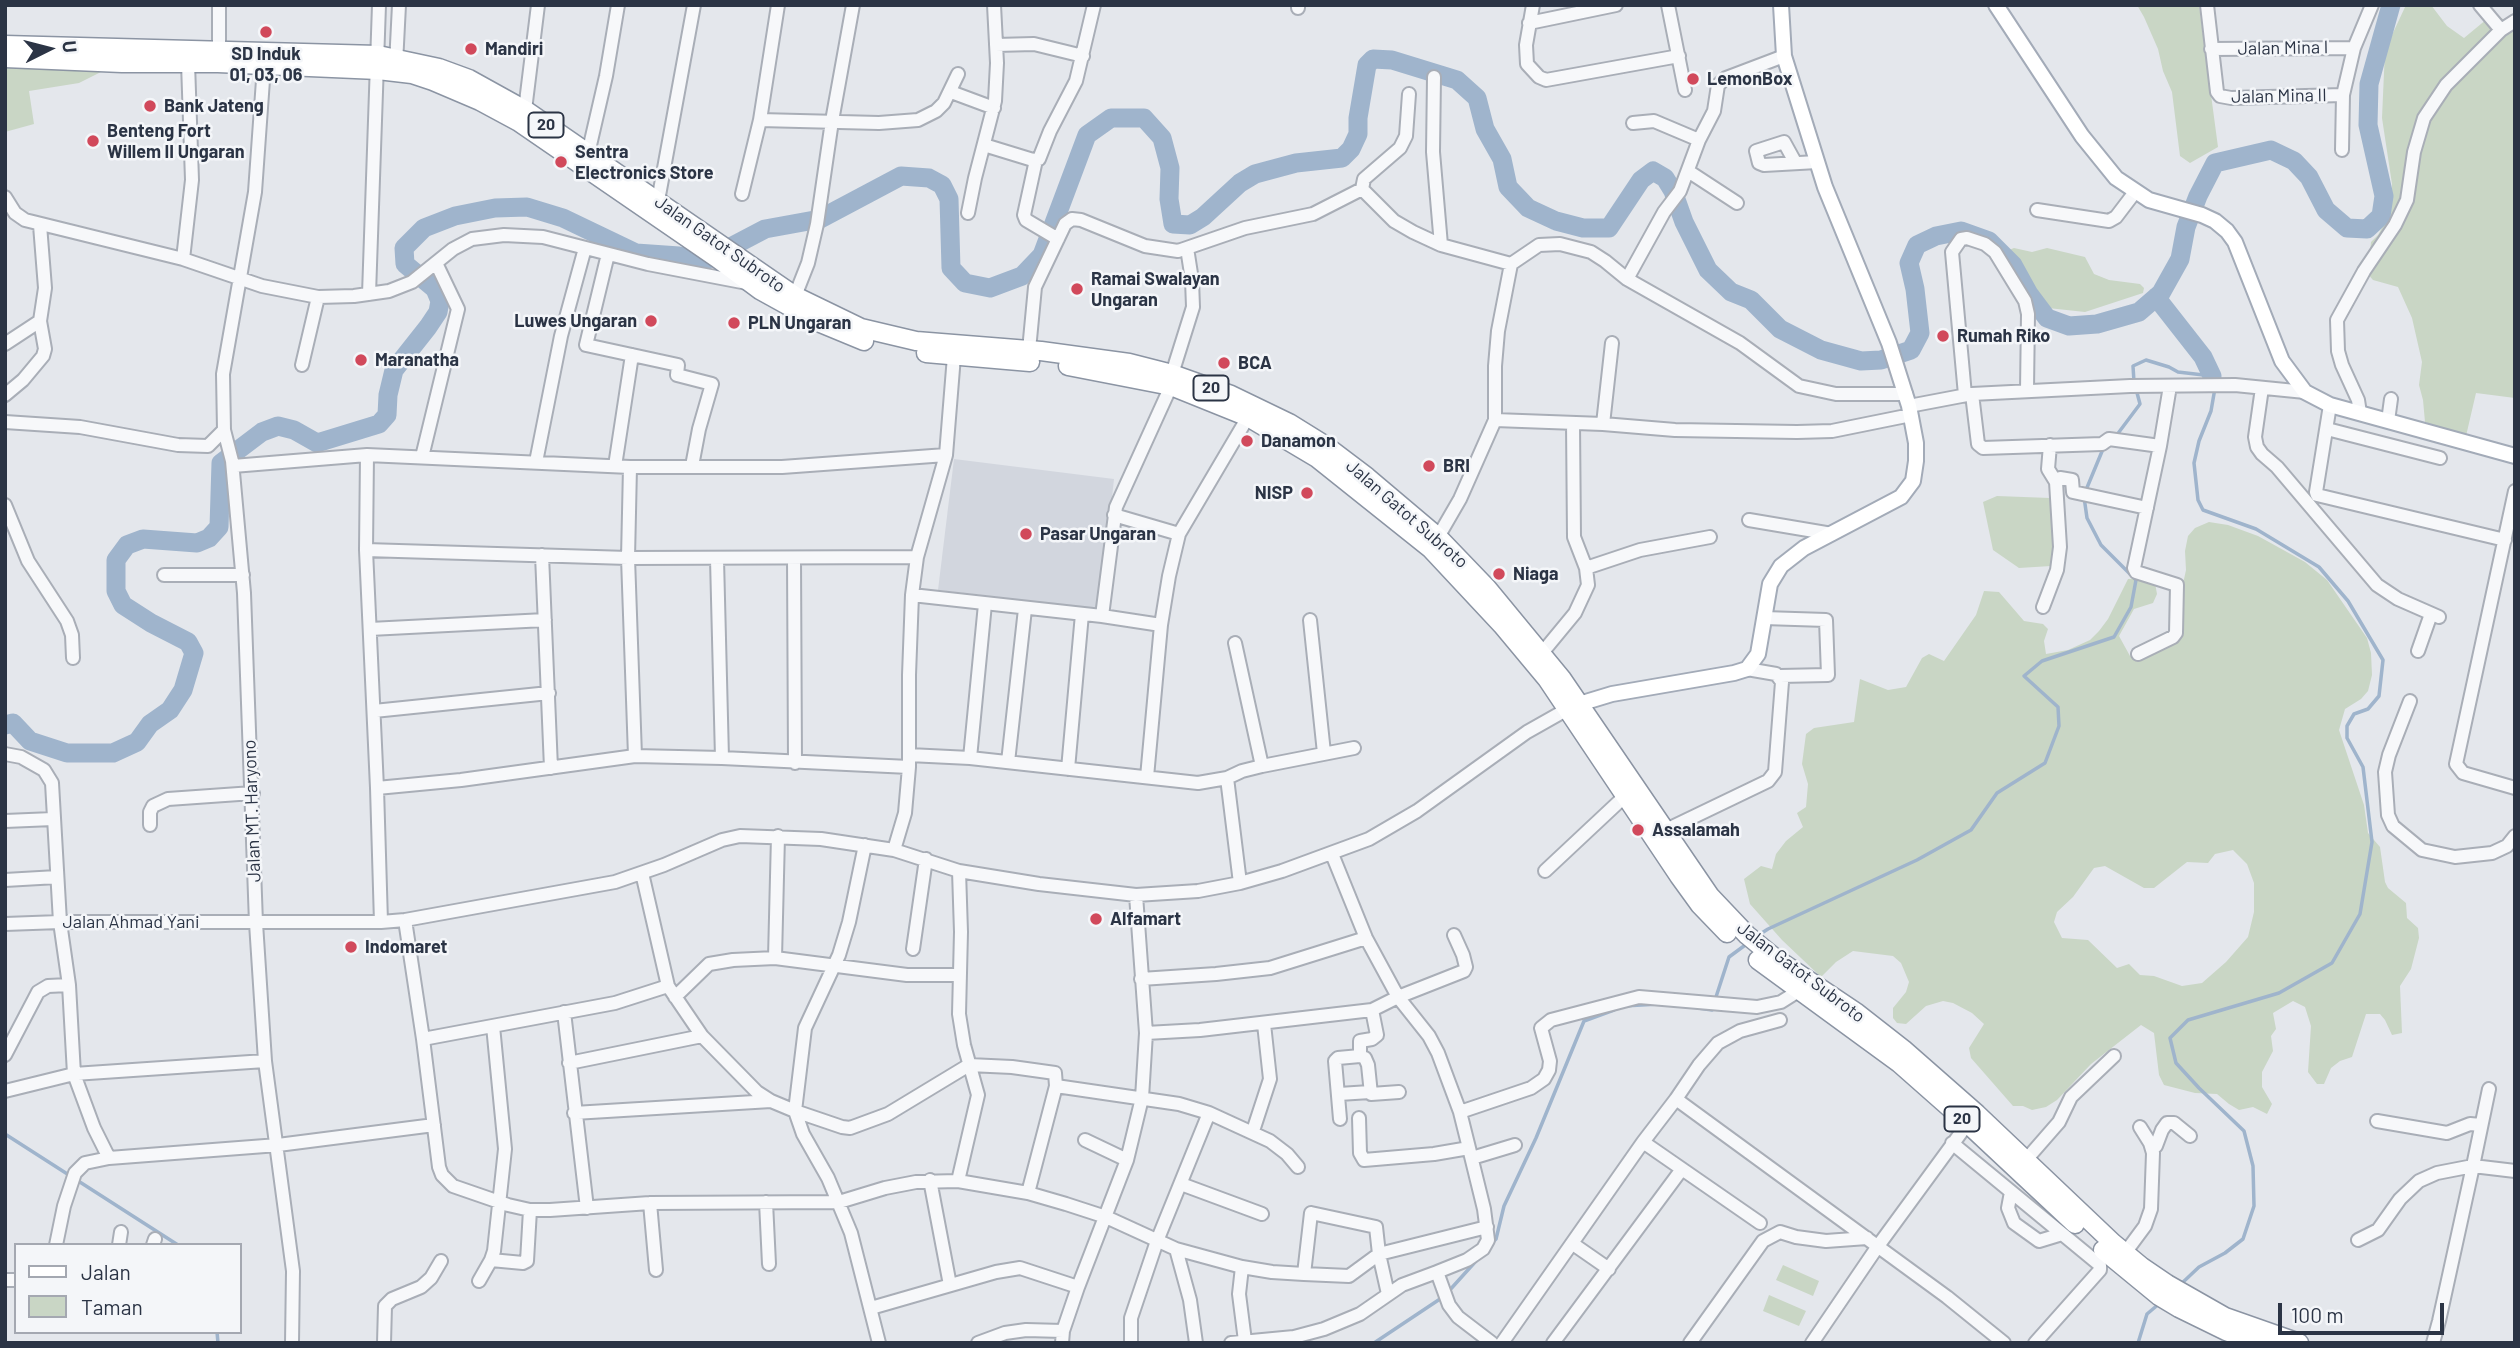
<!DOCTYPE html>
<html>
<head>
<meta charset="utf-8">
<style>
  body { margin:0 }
  #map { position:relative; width:2520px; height:1348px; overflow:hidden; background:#e4e7ec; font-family:Barlow,sans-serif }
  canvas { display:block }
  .frame { position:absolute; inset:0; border:7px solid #2b3445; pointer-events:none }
  .legend { position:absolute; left:14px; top:1243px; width:228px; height:91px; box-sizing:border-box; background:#f4f6f9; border:2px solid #a4a8b1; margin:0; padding:9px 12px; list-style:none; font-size:21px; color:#2b3445 }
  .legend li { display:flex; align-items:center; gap:14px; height:35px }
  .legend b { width:35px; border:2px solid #a4a8b1 }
  .north { position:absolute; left:14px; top:14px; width:70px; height:70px; -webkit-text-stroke:5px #f4f6f9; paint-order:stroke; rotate:84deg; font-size:19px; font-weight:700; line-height:28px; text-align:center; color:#2b3445 }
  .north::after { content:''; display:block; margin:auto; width:24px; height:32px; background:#2b3445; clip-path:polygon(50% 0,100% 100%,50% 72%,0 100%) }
  .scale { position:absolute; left:2278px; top:1303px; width:166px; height:32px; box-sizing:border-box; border:4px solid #2b3445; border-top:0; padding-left:9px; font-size:21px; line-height:24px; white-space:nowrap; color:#2b3445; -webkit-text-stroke:5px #f4f6f9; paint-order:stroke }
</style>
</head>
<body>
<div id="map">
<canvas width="2520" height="1348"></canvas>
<div class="frame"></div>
<ul class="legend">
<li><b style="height:9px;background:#fff"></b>Jalan</li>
<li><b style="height:19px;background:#c9d6c5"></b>Taman</li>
</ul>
<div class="north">U</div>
<div class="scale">100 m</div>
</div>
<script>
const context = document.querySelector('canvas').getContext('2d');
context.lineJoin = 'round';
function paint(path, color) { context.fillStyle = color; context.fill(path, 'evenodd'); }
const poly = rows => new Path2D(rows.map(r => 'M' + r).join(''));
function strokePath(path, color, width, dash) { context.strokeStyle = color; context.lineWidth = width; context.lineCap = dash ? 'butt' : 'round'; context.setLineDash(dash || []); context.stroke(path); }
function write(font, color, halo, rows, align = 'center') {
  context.font = font + ' Barlow,sans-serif'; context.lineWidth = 5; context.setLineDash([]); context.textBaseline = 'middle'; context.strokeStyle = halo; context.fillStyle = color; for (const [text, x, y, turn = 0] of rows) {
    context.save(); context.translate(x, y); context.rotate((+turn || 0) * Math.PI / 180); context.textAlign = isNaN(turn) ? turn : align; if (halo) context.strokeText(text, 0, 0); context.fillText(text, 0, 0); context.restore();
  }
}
paint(poly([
  [954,459,1114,479,1100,609,938,590]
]), '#d2d6de');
paint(poly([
  [2137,5,2199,5,2218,147,2190,163,2180,156,2172,92,2163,71,2158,49,2144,17],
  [2406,5,2431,5,2447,26,2464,38,2493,14,2505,20,2515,15,2515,398,2476,393,2466,436,2425,422,2423,400,2419,385,2422,362,2412,318,2398,287,2373,280,2366,272,2369,262,2371,242,2378,235,2391,212,2392,184,2382,118,2385,50],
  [5,64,109,68,79,83,29,91,34,124,5,132],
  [2014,248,2032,252,2047,248,2085,257,2094,274,2109,280,2140,284,2144,288,2143,293,2085,312,2048,308,2019,269,2009,250],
  [1997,496,2050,498,2055,537,2054,559,2051,566,2019,568,1993,550,1983,502],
  [2209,522,2228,525,2258,536,2305,562,2327,580,2367,638,2371,653,2372,675,2368,691,2361,699,2345,709,2339,730,2364,805,2368,833,2380,847,2385,882,2388,888,2406,903,2407,918,2418,928,2419,938,2411,969,2400,986,2402,1033,2392,1035,2385,1020,2380,1014,2366,1014,2352,1057,2340,1061,2331,1068,2324,1084,2317,1084,2308,1072,2311,1026,2305,1007,2293,1001,2273,1013,2276,1029,2271,1036,2273,1051,2262,1072,2262,1087,2272,1104,2267,1114,2253,1107,2239,1110,2229,1104,2217,1094,2195,1093,2164,1085,2159,1075,2154,1033,2141,1025,2091,1064,2057,1100,2046,1107,2032,1110,2023,1106,2013,1106,1971,1058,1969,1048,1984,1024,1972,1013,1953,1003,1943,1001,1926,1006,1906,1024,1897,1023,1893,1018,1893,1008,1906,992,1909,982,1901,963,1893,956,1853,951,1836,962,1821,977,1782,940,1750,904,1744,879,1761,866,1772,869,1776,854,1786,841,1803,827,1797,813,1806,807,1808,784,1802,764,1806,734,1814,728,1854,722,1860,679,1888,690,1906,687,1922,658,1929,654,1944,661,1976,615,1984,591,1999,592,2024,621,2043,624,2048,629,2044,641,2046,654,2068,650,2090,640,2099,631,2108,619,2128,579,2145,578,2155,583,2157,594,2153,603,2134,609,2119,636,2130,656,2138,657,2178,637,2181,593,2186,570,2185,551,2188,536,2195,528],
  [2233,850,2247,864,2254,883,2254,912,2248,937,2226,962,2202,983,2182,986,2154,976,2140,975,2129,964,2117,968,2088,940,2062,938,2054,922,2057,912,2073,897,2094,868,2105,866,2144,888,2154,888,2187,862,2208,863,2215,854],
  [1783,1265,1819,1281,1813,1296,1776,1280],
  [1769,1295,1806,1311,1799,1326,1763,1311]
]), '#c9d6c5');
strokePath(poly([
  [2134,382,2133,366,2146,360,2169,367,2178,372,2212,376,2213,381],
  [2116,436,2140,404,2136,389],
  [2086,490,2103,449],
  [1757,936,1768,929,1917,860,1971,830,1997,793,2045,763,2059,726,2058,707,2024,676,2042,661,2114,637,2131,607,2136,580,2101,545,2087,518,2084,497],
  [1715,1000,1729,957,1748,943],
  [1624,1006,1659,1004],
  [1698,1008,1712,1010,1712,1008],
  [5,1134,178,1245],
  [1493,1242,1496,1239,1504,1206,1536,1138,1584,1021,1614,1010],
  [2181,1284,2199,1267,2225,1253,2243,1239,2254,1206,2253,1166,2244,1131,2199,1088,2176,1063,2170,1038,2188,1020,2279,993,2332,963,2360,914,2372,842,2363,767,2347,738,2347,726,2354,714,2368,709,2379,696,2383,660,2348,601,2319,567,2256,529,2203,510,2198,500,2194,463,2199,441,2211,411,2215,388],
  [1448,1292,1476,1261],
  [217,1332,218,1343],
  [1374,1343,1443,1297],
  [2138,1343,2147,1314,2160,1303]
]), '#9fb4cc', 3.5);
strokePath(poly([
  [2156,297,2203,357,2212,376],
  [5,725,13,723,30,741,67,753,113,753,137,742,150,724,170,710,183,690,194,653,188,642,151,623,123,605,116,591,116,560,127,545,143,539,197,543,209,538,219,527,221,463,262,432,278,426,294,430,317,443,379,424,387,415,388,395,394,370,428,327,438,312,440,301,435,289,405,264,404,248,424,228,455,216,495,208,527,207,563,218,636,253,679,256,704,261,765,229,820,219,901,176,929,178,942,185,949,199,951,268,965,283,990,288,1022,276,1042,255,1087,135,1111,118,1144,118,1162,138,1170,168,1169,199,1173,224,1190,225,1203,217,1240,183,1255,174,1296,163,1342,158,1351,149,1358,134,1358,118,1367,65,1373,59,1392,60,1457,80,1477,98,1485,129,1502,159,1508,187,1528,208,1556,221,1583,228,1609,228,1641,180,1653,171,1665,178,1673,191,1684,222,1708,270,1731,292,1751,300,1780,329,1821,350,1861,361,1881,360,1911,350,1920,333,1915,289,1909,263,1917,245,1936,236,1961,231,1989,241,2013,265,2029,294,2047,318,2069,326,2097,324,2139,312,2161,293,2180,259,2186,227,2198,196,2215,163,2271,150,2294,161,2309,177,2326,210,2347,228,2367,229,2381,216,2384,196,2368,125,2369,84,2391,5]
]), '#9fb4cc', 19);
const minor = poly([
  [1298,5,1298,8],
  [1533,5,1526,45,1527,64,1539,77,1546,80,1679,56],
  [1668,5,1685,90],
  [2207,5,2217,92,2220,96,2231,98,2343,95],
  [2480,5,2501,30],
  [1529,23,1616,5],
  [996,45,1034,44,1083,56],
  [2211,49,2354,48],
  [219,51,219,5],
  [396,64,399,5],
  [264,66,255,192,223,374,224,430,232,461,244,593,256,923,265,1061,293,1271,292,1343],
  [1434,77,1433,152,1441,245],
  [951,92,994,108],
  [525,110,538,5],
  [760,120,879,123,918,120,936,111,944,103,958,74],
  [1633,123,1654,121,1699,140],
  [984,145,1033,160,1039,159,1050,131,1076,81,1094,5],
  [2342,150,2343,95,2354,48,2372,5],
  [588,154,606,76,618,5],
  [1036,160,1024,215,1026,220,1058,239],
  [1795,162,1784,142,1756,151,1759,163,1764,165,1817,162],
  [1688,171,1737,203],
  [1362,189,1364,179,1400,148,1406,136,1409,94],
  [742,194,760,120,778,5],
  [5,197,15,213,25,220,183,259,262,286,318,297,354,296,389,291,412,282,453,249,472,239,504,235,543,237,648,264,747,283],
  [658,201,694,5],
  [2037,210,2109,221,2116,217,2135,192],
  [968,213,975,178,995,101,997,63,994,5],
  [608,254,586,345,678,365,677,375,712,384,699,429,692,466],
  [183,259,192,180,188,63],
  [1627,279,1664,212,1680,191,1699,140,1714,111,1718,85,1726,78,1784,56],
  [369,294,379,5],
  [795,296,808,263,817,224,832,121,853,5],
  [5,344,40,321],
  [1029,350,1035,287,1065,224,1072,219,1081,220,1145,246,1178,251,1245,228,1313,214,1362,189,1394,221,1413,232,1441,245,1511,264],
  [302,365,318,297],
  [1172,374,1193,307,1192,280,1187,248],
  [2262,388,2255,437,2257,447,2262,454,2277,467,2377,585,2398,599,2439,617],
  [1972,394,1978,444,1983,448,2102,444,2109,439,2160,446],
  [5,395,23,380,43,356,45,349,40,321,45,288,40,225],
  [1965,395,1952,252,1961,239,1967,238,1985,244,1995,252,2025,301,2028,314,2027,390],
  [2330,405,2316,492,2317,495,2505,540],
  [1909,406,1972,394,2130,386,2235,385,2305,392],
  [2360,413,2358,400,2342,365,2338,351,2337,320,2364,271,2395,225,2407,200,2414,152,2424,118,2446,85,2501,30,2515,21],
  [1495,420,1603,424,1675,430,1797,432,1832,431,1911,415],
  [2388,421,2391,399],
  [5,422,80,427,178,445,208,446,224,430],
  [1603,424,1612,343],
  [2327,429,2440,458],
  [367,455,366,550,377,788,381,922],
  [422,457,458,309,436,263],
  [536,462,561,336,585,248],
  [233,466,367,455,630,467,782,467,946,455],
  [615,466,632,355],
  [630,467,628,558,635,756],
  [2055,480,2060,478,2072,480,2073,492,2147,508],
  [2515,491,2456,764,2463,773,2515,788],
  [5,505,28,561,67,621,72,635,73,658],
  [1114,515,1179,534],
  [1749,520,1832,534],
  [1438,537,1460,499,1495,420,1495,366,1498,331,1511,264,1539,245,1560,244,1591,252,1605,261,1627,279,1740,343,1799,386,1836,394,1906,394],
  [366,550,628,558,917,557],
  [542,555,551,768],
  [794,558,795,763],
  [717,559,722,758],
  [1586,568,1640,550,1710,537],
  [164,575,243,575],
  [912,595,1102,616,1161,625],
  [2043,607,2057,570,2060,547,2056,482,2048,469,2050,445],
  [1102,616,1116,507,1171,386],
  [1764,618,1826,620,1828,675,1780,676],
  [1310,620,1324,753],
  [370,629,545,620],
  [1235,643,1262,766],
  [2418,651,2431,614],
  [1542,653,1575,613,1588,585,1586,568,1574,537,1573,423],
  [2138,654,2173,637,2176,633,2177,585,2136,572,2134,568,2160,446,2170,386],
  [2410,701,2389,755,2385,772,2388,815,2393,826,2422,850,2455,857,2492,853,2507,846,2515,836],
  [374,711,549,693],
  [5,754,21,757,44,770,52,783,60,922,69,985,74,1074,94,1128,109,1158,278,1145,434,1125],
  [909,755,970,758,1198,783,1227,778,1242,771,1262,766,1354,748],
  [970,758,985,604],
  [1008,762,1025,609],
  [1068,769,1082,614],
  [1147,777,1161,625,1169,576,1179,534,1248,417],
  [1227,778,1240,883],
  [377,788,461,780,635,756,722,758,909,767],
  [5,821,53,819],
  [150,825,150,812,153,806,168,799,253,793],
  [1664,831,1768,781,1775,772,1782,682,1776,674,1747,669],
  [865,845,849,922,839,955,805,1028,795,1111,803,1134,828,1178,851,1233,879,1343],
  [894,850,905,813,909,767,909,675,912,595,917,557,946,455,954,356],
  [1332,854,1366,938,1398,997,1429,1036,1438,1053,1460,1112,1469,1148,1484,1209,1488,1240,1483,1249,1467,1260,1437,1272],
  [1545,871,1624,797],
  [642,873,668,986],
  [5,880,57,877],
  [405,920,423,1039,439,1167,442,1175,453,1186,508,1205,530,1210,550,1210,650,1203,839,1202,885,1188,916,1182,958,1181,1028,1193,1066,1204,1106,1217,1176,1249,1242,1267],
  [5,924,60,922,381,922,405,920,615,882,664,865,722,840,740,836,821,839,894,850,959,871,1039,884,1136,895,1198,891,1240,883,1282,871,1369,839,1417,811,1527,732,1573,706],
  [913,949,926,859],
  [775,958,778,836],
  [1141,979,1216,974,1270,968,1366,938],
  [675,997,709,964,733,960,775,958,907,975,959,975],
  [564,1012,587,1208],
  [1780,1020,1740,1031,1718,1043,1699,1065,1676,1099,1947,1297,2004,1343],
  [1146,1033,1200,1030,1372,1010,1398,997,1464,971,1466,967,1463,955,1454,935],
  [423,1039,615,1003,668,986,702,1036,757,1092,771,1101,795,1111,842,1127,850,1128,888,1114,969,1065,1012,1067,1055,1073,1056,1086,1179,1104,1209,1113,1270,1141,1287,1154,1298,1167],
  [5,1055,38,992,48,986,69,985],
  [1360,1056,1365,1058,1368,1065,1371,1094,1399,1092],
  [569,1063,702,1036],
  [5,1091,74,1074,265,1061],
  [1339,1094,1370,1092],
  [1460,1112,1531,1088,1544,1079,1549,1070,1550,1061,1541,1028,1551,1020,1639,997,1757,1007,1781,1002,1800,990],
  [574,1113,771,1101],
  [1359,1118,1360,1153,1364,1160,1434,1154,1469,1148],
  [1340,1119,1335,1061,1338,1058,1360,1056,1360,1041,1372,1039,1377,1035,1372,1010],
  [2377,1121,2447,1133,2470,1124,2481,1125],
  [1253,1131,1270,1079,1264,1024],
  [1085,1140,1127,1160],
  [1643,1142,1676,1099],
  [1952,1143,2100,1265,2100,1270,2035,1343],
  [2152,1149,2156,1146,2162,1130,2167,1123,2174,1123,2190,1136],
  [1472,1158,1515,1145],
  [2025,1161,2059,1122,2071,1097,2114,1056],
  [930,1180,950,1285],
  [958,1181,978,1095,964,1045,959,1014,961,932,959,871],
  [1181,1184,1262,1214],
  [2011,1192,2008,1208,2014,1223,2039,1241,2062,1234],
  [1028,1193,1056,1086],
  [766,1202,769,1264],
  [650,1203,656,1270],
  [2358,1240,2378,1230,2400,1199,2419,1181,2437,1173,2473,1166,2489,1089],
  [1573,1244,1609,1269],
  [56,1245,64,1206,75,1173,85,1163,109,1158],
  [119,1245,121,1232],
  [153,1245,155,1239],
  [1176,1249,1190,1300,1196,1343],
  [2125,1253,2145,1226,2151,1209,2153,1153,2150,1143,2140,1127],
  [491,1260,523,1263,527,1261,530,1210],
  [1304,1274,1349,1276,1379,1254,1487,1227],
  [5,1280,16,1280],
  [479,1281,491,1260,494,1251,505,1149,493,1026],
  [871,1308,996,1272,1020,1268,1078,1287],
  [1245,1341,1239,1294,1242,1267,1272,1272,1304,1274,1311,1213,1376,1227,1379,1254,1388,1294],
  [384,1343,385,1306,392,1299,421,1287,431,1278,441,1261],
  [978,1343,1005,1333,1026,1330,1063,1331],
  [1062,1343,1063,1331,1078,1287,1127,1160,1142,1098,1146,1033,1136,895],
  [1131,1343,1131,1318,1157,1241,1209,1113],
  [1231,1343,1294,1337,1324,1329,1360,1314,1402,1285,1437,1272,1449,1305,1458,1317,1492,1343],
  [1502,1343,1643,1142,1760,1223],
  [1553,1343,1682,1169],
  [1690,1343,1763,1241,1780,1232,1796,1237,1826,1241,1867,1238],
  [1812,1343,1878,1246,1971,1119],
  [2433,1343,2439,1321,2473,1166,2515,1171]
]);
const major = poly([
  [1996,5,2082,136,2116,178,2149,200,2202,215,2215,221,2227,231,2235,242,2282,361,2305,392,2330,405,2515,456],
  [1579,704,1612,694,1734,673,1747,669,1758,654,1770,584,1781,566,1804,548,1901,497,1913,481,1916,461,1916,443,1909,406,1889,343,1825,187,1810,139,1784,56,1781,5]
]);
const highway = poly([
  [5,45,378,55,439,68,469,79,525,110,773,281,795,296,861,328,916,341,1041,351,1129,363,1172,374,1231,395,1289,423,1326,446,1367,477,1438,537,1487,588,1562,679,1710,896,1747,935,1775,958,1857,1013,1903,1049,1977,1114,2113,1243,2142,1267,2167,1284,2225,1317,2299,1343],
  [5,58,122,63,218,63,378,70,412,74,433,81,480,101,519,122,717,258,760,290,818,322,864,341],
  [926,353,1030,362],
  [1068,366,1171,386,1248,417,1317,458,1431,549,1502,625,1547,679,1679,876,1700,905,1727,933],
  [1758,960,1899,1063,1967,1123,2075,1224],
  [2103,1250,2159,1296,2179,1308,2226,1331,2259,1343]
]);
strokePath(minor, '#a9aeb7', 16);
strokePath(major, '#a3abb8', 18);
strokePath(highway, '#8b94a3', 21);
strokePath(minor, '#f7f8fa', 12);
strokePath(major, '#fff', 14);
strokePath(highway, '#fff', 18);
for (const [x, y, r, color] of [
  [266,32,7,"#d1495b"],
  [471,49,7,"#d1495b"],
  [1693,79,7,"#d1495b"],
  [150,106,7,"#d1495b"],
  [93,141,7,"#d1495b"],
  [561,162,7,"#d1495b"],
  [1077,289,7,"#d1495b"],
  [651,321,7,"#d1495b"],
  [734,323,7,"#d1495b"],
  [1943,336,7,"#d1495b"],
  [361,360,7,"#d1495b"],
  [1224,363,7,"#d1495b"],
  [1247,441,7,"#d1495b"],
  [1429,466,7,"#d1495b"],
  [1307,493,7,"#d1495b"],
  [1026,534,7,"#d1495b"],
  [1499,574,7,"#d1495b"],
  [1638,830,7,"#d1495b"],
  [1096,919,7,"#d1495b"],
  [351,947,7,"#d1495b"]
]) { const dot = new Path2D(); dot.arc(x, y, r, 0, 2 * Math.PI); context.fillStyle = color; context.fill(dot); strokePath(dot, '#f4f6f9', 2.5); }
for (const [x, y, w] of [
  [546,125,35],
  [1211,388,35],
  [1962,1119,35]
]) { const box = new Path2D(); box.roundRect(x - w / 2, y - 12.5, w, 25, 5); context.fillStyle = '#f4f6f9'; context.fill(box); strokePath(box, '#2b3445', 2); }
write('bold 16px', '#2b3445', null, [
  ["20",546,125],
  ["20",1211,388],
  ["20",1962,1119]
]);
write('18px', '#2b3445', '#f4f6f9', [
  ["Jalan Mina I",2283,48,-1],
  ["Jalan Mina II",2279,96,-1],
  ["Jalan Gatot Subroto",720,244,35],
  ["Jalan Gatot Subroto",1407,514,41],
  ["Jalan MT. Haryono",252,811,-92],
  ["Jalan Ahmad Yani",131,922],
  ["Jalan Gatot Subroto",1801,972,37]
]);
write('bold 18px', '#2b3445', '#f4f6f9', [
  ["Mandiri",485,49],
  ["SD Induk",266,54,"center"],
  ["01, 03, 06",266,75,"center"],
  ["LemonBox",1707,79],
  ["Bank Jateng",164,106],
  ["Benteng Fort",107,131],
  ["Willem II Ungaran",107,152],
  ["Sentra",575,152],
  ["Electronics Store",575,173],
  ["Ramai Swalayan",1091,279],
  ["Ungaran",1091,300],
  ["Luwes Ungaran",637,321,"right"],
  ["PLN Ungaran",748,323],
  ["Rumah Riko",1957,336],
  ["Maranatha",375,360],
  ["BCA",1238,363],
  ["Danamon",1261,441],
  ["BRI",1443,466],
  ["NISP",1293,493,"right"],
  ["Pasar Ungaran",1040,534],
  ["Niaga",1513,574],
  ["Assalamah",1652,830],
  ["Alfamart",1110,919],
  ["Indomaret",365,947]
], 'left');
</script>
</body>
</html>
